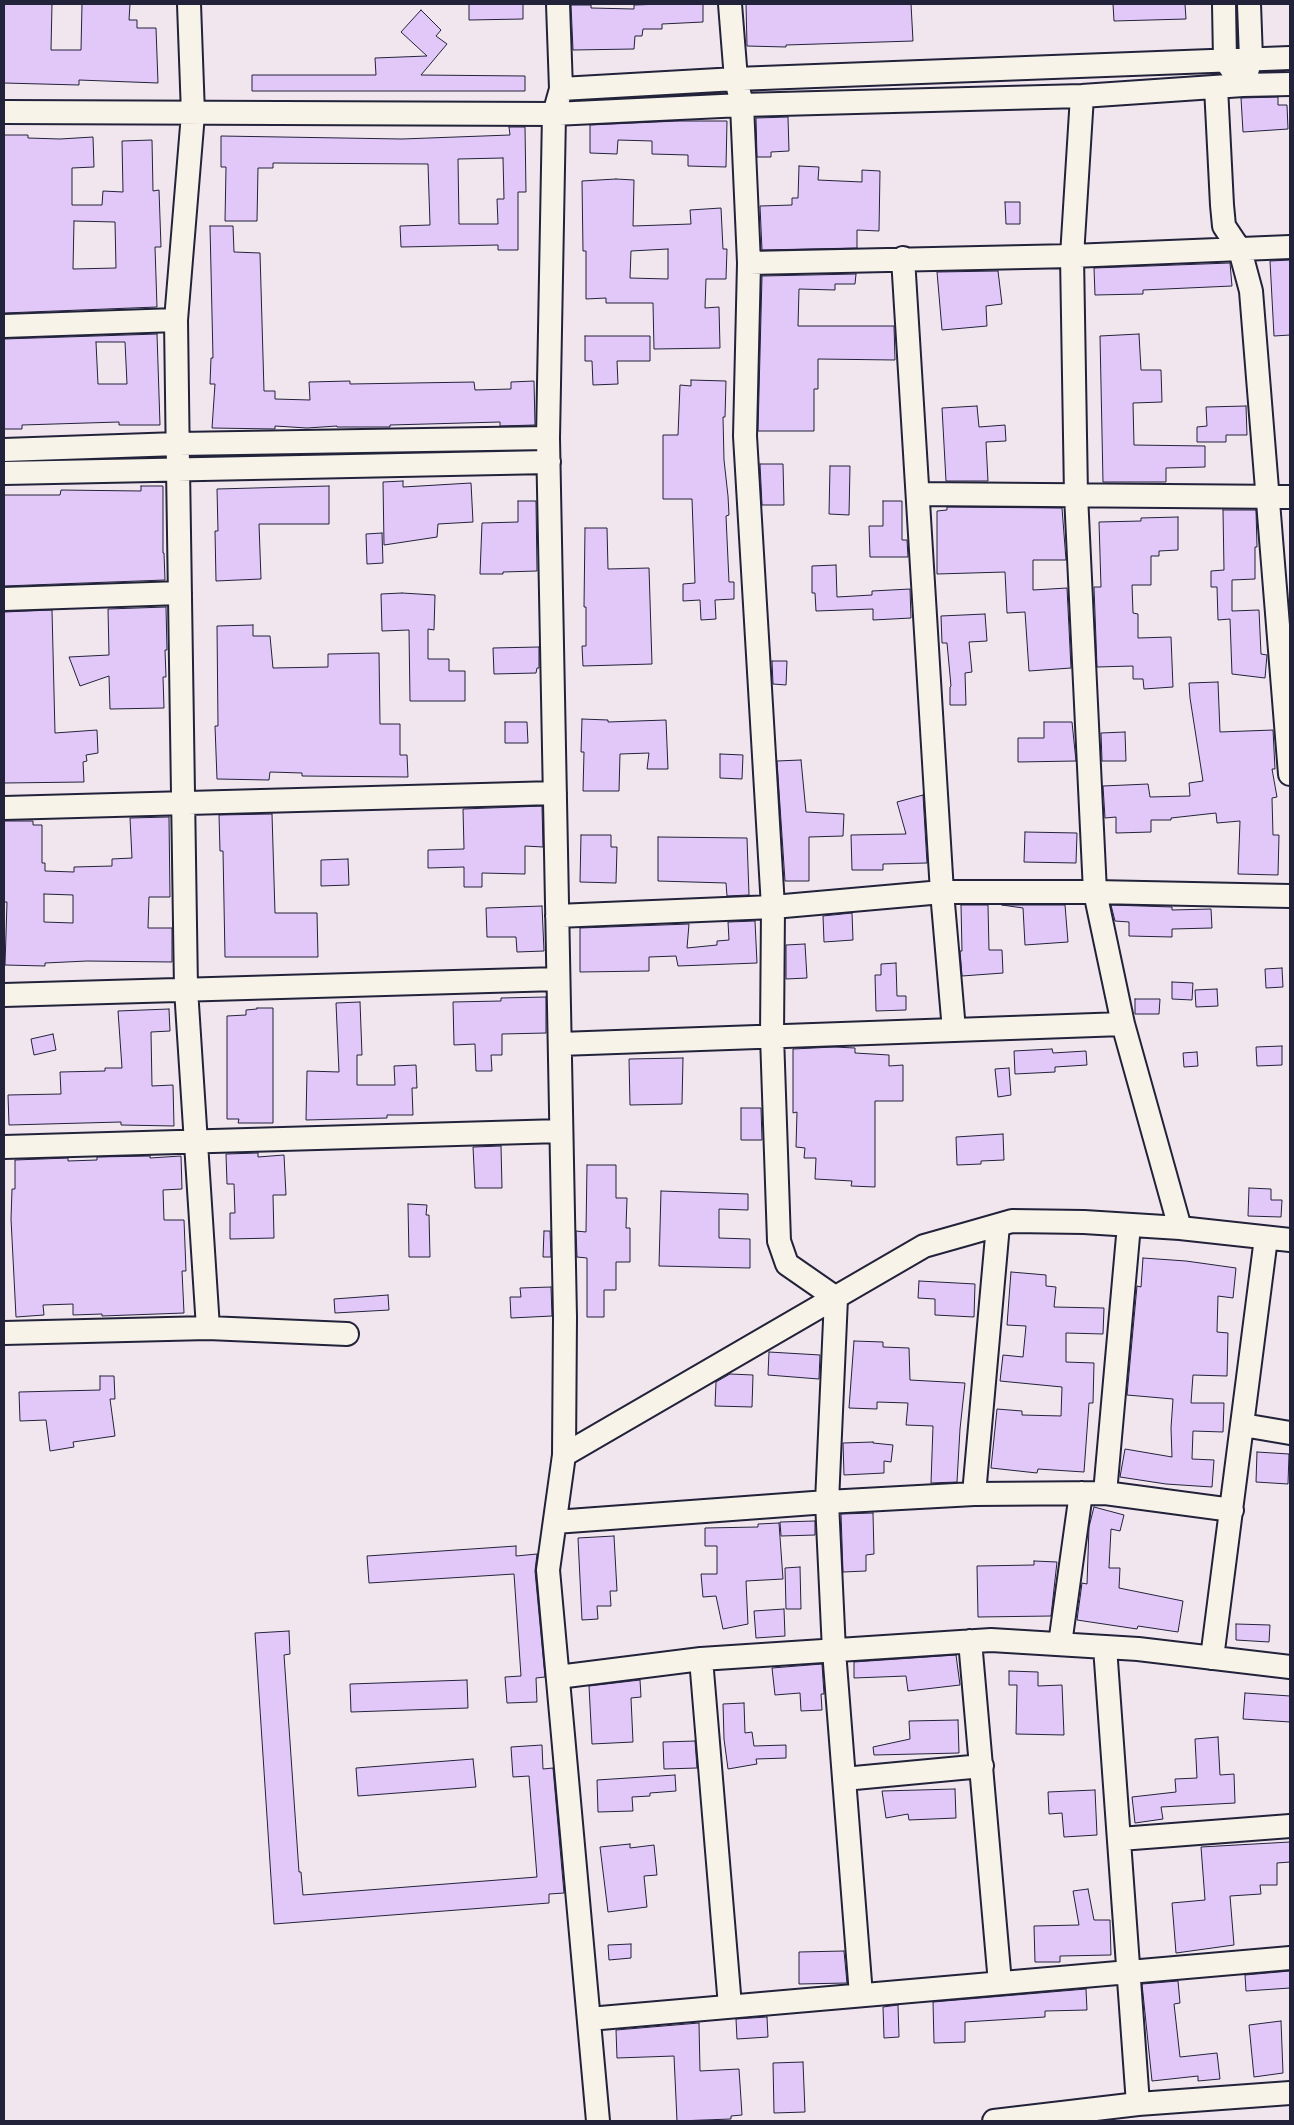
<!DOCTYPE html>
<html>
<head>
<meta charset="utf-8">
<style>
  body { margin:0 }
  #map { position:relative; width:1294px; height:2125px; overflow:hidden; background:#f1e6ed; font-family:"Architects Daughter",sans-serif }
  canvas { display:block }
  .frame { position:absolute; inset:0; border:5px solid #22223b; pointer-events:none }
</style>
</head>
<body>
<div id="map">
<canvas width="1294" height="2125"></canvas>
<div class="frame"></div>
</div>
<script>
const context = document.querySelector('canvas').getContext('2d');
context.lineJoin = 'round';
function paint(path, color) { context.fillStyle = color; context.fill(path, 'evenodd'); }
const poly = rows => new Path2D(rows.map(r => 'M' + r).join(''));
function strokePath(path, color, width, dash) { context.strokeStyle = color; context.lineWidth = width; context.lineCap = dash ? 'butt' : 'round'; context.setLineDash(dash || []); context.stroke(path); }
const building = poly([
  [4,4,52,4,51,50,81,50,82,4,130,4,129,20,137,20,137,28,156,28,158,83,79,80,79,85,4,83,4,4],
  [469,4,523,4,523,19,469,20,469,4],
  [663,4,703,4,703,22,662,24,662,29,643,29,642,36,635,36,634,49,573,50,571,5,591,5,591,8,634,9,634,5,663,4],
  [746,4,911,4,913,41,786,45,786,47,747,46,746,4],
  [1113,4,1185,4,1186,19,1114,21,1113,4],
  [421,10,441,30,436,36,447,44,421,75,525,76,525,91,252,91,252,75,376,75,375,58,427,56,401,32,421,10],
  [1278,97,1278,105,1287,105,1288,129,1243,132,1241,98,1278,97],
  [788,117,789,151,771,152,771,157,757,157,756,118,788,117],
  [678,121,727,121,726,167,688,166,688,155,652,154,652,141,618,140,617,154,590,153,590,125,678,121],
  [509,127,525,127,526,192,518,192,518,250,498,250,498,245,401,247,400,226,430,225,428,164,273,163,273,168,258,168,257,221,225,221,226,167,221,167,221,136,402,139,510,135,509,127],
  [503,158,504,199,497,199,498,224,459,224,458,159,503,158],
  [4,135,28,135,28,138,60,139,93,137,94,167,72,168,72,205,102,205,103,191,123,192,122,141,152,140,153,191,159,190,161,247,155,247,157,307,4,313,4,135],
  [74,221,115,222,116,268,73,269,74,221],
  [799,166,819,167,818,180,862,182,862,170,880,171,879,231,857,230,857,248,762,250,760,206,792,205,792,198,798,198,799,166],
  [616,179,634,180,633,226,691,224,690,210,721,208,723,249,727,249,726,279,706,279,705,308,719,307,720,348,654,349,653,303,606,303,606,298,586,299,586,251,583,251,582,181,616,179],
  [668,249,668,279,630,278,631,251,668,249],
  [1005,202,1020,202,1020,224,1006,224,1005,202],
  [210,226,233,226,234,252,260,253,264,391,275,391,275,399,310,400,309,382,350,381,350,384,474,382,475,390,511,389,511,382,534,381,535,425,500,426,500,422,390,425,390,427,337,427,337,426,307,428,275,426,275,429,212,428,215,384,210,384,211,358,213,358,210,226],
  [1290,260,1290,335,1274,336,1270,261,1290,260],
  [1230,263,1232,286,1143,290,1143,294,1095,295,1094,268,1230,263],
  [998,271,1002,304,986,306,987,326,942,330,937,272,998,271],
  [856,274,855,284,835,284,835,290,799,289,798,326,894,326,895,360,818,359,818,389,814,389,814,431,758,431,762,276,856,274],
  [157,334,160,425,119,425,119,422,22,425,22,429,4,429,4,339,157,334],
  [96,342,125,342,127,384,98,384,96,342],
  [1139,334,1141,370,1161,370,1162,402,1133,403,1134,445,1205,446,1205,467,1166,468,1166,482,1103,482,1100,336,1139,334],
  [585,336,650,336,650,361,617,361,618,384,593,385,592,361,585,361,585,336],
  [691,380,726,381,725,417,723,417,724,460,728,496,729,515,726,516,729,582,734,582,734,599,715,600,716,619,701,620,700,600,683,601,683,584,695,583,692,499,663,499,663,435,678,435,680,385,691,386,691,380],
  [977,406,979,427,1005,425,1006,441,986,442,988,481,946,481,942,408,977,406],
  [1246,406,1247,435,1226,435,1226,442,1197,442,1197,427,1207,426,1206,407,1246,406],
  [760,464,783,464,784,505,762,505,760,464],
  [830,466,850,466,849,515,829,514,830,466],
  [403,481,403,487,471,483,473,522,438,524,437,537,384,545,383,482,403,481],
  [141,486,163,486,163,553,164,553,165,580,4,586,4,495,60,495,61,490,141,491,141,486],
  [329,486,329,524,259,524,261,579,216,581,215,531,218,531,217,489,329,486],
  [518,501,536,501,537,571,503,572,503,574,480,574,482,523,518,522,518,501],
  [883,501,902,501,902,540,907,540,908,557,870,557,869,526,883,526,883,501],
  [947,507,1062,508,1066,560,1033,560,1033,590,1067,588,1071,668,1029,671,1025,612,1007,613,1005,572,937,574,937,511,947,510,947,507],
  [1223,510,1256,510,1257,547,1255,547,1255,579,1232,580,1232,611,1259,610,1261,654,1267,655,1265,678,1232,674,1230,619,1218,620,1217,587,1211,587,1211,571,1224,570,1223,510],
  [1178,517,1178,550,1159,551,1159,556,1151,556,1151,585,1132,585,1133,613,1138,614,1138,638,1171,637,1173,687,1144,689,1143,679,1133,679,1133,666,1097,667,1094,587,1101,587,1099,522,1141,521,1141,518,1178,517],
  [585,528,607,528,608,569,649,568,652,664,583,666,582,646,586,646,586,607,584,607,585,528],
  [382,533,383,563,367,564,366,534,382,533],
  [836,565,837,597,872,595,872,591,910,589,911,618,873,620,873,609,816,611,815,593,812,593,812,566,836,565],
  [402,593,435,595,434,630,428,629,428,659,449,659,449,671,465,671,465,701,410,701,409,630,382,631,381,594,402,593],
  [166,607,167,650,165,650,166,677,163,677,164,708,110,709,109,676,80,686,69,657,109,655,108,609,166,607],
  [52,610,55,733,97,730,98,753,86,755,87,761,83,762,84,782,4,783,4,612,52,610],
  [985,614,987,641,969,642,972,672,965,673,966,705,950,705,950,687,951,686,947,643,942,643,941,616,985,614],
  [253,625,253,636,270,636,273,668,328,667,328,654,379,653,380,724,400,724,400,755,407,755,408,777,302,776,302,773,270,772,269,780,217,779,215,726,218,726,217,626,253,625],
  [539,647,539,668,537,668,536,673,494,674,493,648,539,647],
  [772,661,787,661,786,685,773,684,772,661],
  [1218,682,1220,732,1273,730,1275,769,1272,769,1277,797,1272,798,1273,835,1279,835,1278,875,1238,874,1240,821,1217,823,1216,813,1171,818,1171,820,1151,820,1151,832,1116,833,1116,817,1105,818,1103,786,1148,784,1150,797,1190,796,1189,783,1203,781,1190,698,1189,683,1218,682],
  [582,719,608,720,608,722,666,720,668,769,647,769,649,753,620,754,619,791,583,791,584,752,581,752,582,719],
  [505,722,527,722,528,743,505,743,505,722],
  [1044,722,1072,722,1076,761,1018,762,1018,738,1044,738,1044,722],
  [1125,732,1126,761,1102,761,1101,733,1125,732],
  [720,754,743,755,742,779,720,778,720,754],
  [801,760,806,812,844,814,843,836,809,837,809,881,785,881,777,761,801,760],
  [923,795,927,863,883,864,883,870,852,870,851,835,906,834,897,802,923,795],
  [542,806,543,847,525,846,525,874,482,873,482,887,464,887,464,867,428,868,428,850,464,849,463,809,542,806],
  [272,814,275,913,317,913,318,957,225,957,223,851,220,851,219,815,272,814],
  [169,817,170,897,149,897,148,928,172,928,172,962,87,961,45,963,45,966,5,965,7,902,4,902,4,821,33,821,33,825,42,825,42,863,45,863,45,871,74,872,74,867,112,866,112,859,132,858,130,818,169,817],
  [44,894,73,895,73,923,44,922,44,894],
  [1025,832,1077,833,1076,863,1024,862,1025,832],
  [581,835,611,835,611,847,617,847,616,883,580,882,581,835],
  [658,837,747,838,749,895,727,896,726,883,658,881,658,837],
  [348,859,349,885,321,886,321,860,348,859],
  [961,905,988,905,989,950,1002,950,1003,973,962,976,960,951,962,951,961,905],
  [1002,905,1065,905,1068,942,1025,945,1023,908,1002,905],
  [1111,905,1172,907,1172,910,1211,909,1212,928,1172,929,1172,937,1129,936,1129,922,1115,921,1111,905],
  [542,906,544,951,517,952,516,937,487,937,486,908,542,906],
  [852,913,853,940,824,942,823,916,852,913],
  [755,921,757,963,678,966,676,956,649,957,649,971,580,972,580,928,689,924,687,948,717,945,717,941,729,940,728,922,755,921],
  [805,944,807,978,786,979,786,945,805,944],
  [896,963,897,996,906,996,906,1010,876,1011,875,975,881,975,881,964,896,963],
  [1282,968,1283,987,1266,988,1265,969,1282,968],
  [1172,982,1193,983,1192,1000,1172,999,1172,982],
  [1217,989,1218,1006,1196,1007,1195,990,1217,989],
  [546,997,546,1033,502,1034,502,1055,491,1055,492,1071,476,1071,475,1044,454,1045,453,1002,501,1001,501,998,546,997],
  [1135,999,1160,999,1159,1014,1135,1014,1135,999],
  [360,1002,362,1055,357,1055,357,1085,395,1085,394,1066,416,1065,417,1088,412,1088,413,1115,387,1115,387,1118,306,1120,307,1071,339,1072,336,1003,360,1002],
  [257,1008,273,1008,273,1123,238,1123,239,1119,227,1119,227,1016,246,1015,246,1010,257,1009,257,1008],
  [169,1009,170,1031,151,1032,152,1086,173,1085,174,1126,121,1125,121,1122,9,1125,8,1095,61,1094,60,1072,105,1071,105,1068,122,1068,118,1011,169,1009],
  [53,1034,56,1050,34,1055,31,1039,53,1034],
  [1282,1046,1282,1065,1257,1066,1256,1047,1282,1046],
  [834,1047,855,1048,855,1053,889,1055,889,1066,903,1065,903,1101,875,1101,875,1187,851,1186,852,1181,815,1179,816,1158,804,1158,805,1148,796,1147,797,1112,793,1113,793,1049,834,1047],
  [1052,1049,1053,1053,1086,1051,1087,1065,1055,1067,1055,1072,1015,1074,1014,1051,1052,1049],
  [1197,1052,1198,1066,1184,1067,1183,1053,1197,1052],
  [683,1058,682,1104,630,1105,629,1059,683,1058],
  [1009,1068,1011,1095,998,1097,995,1069,1009,1068],
  [741,1108,761,1108,762,1140,741,1140,741,1108],
  [1003,1134,1004,1160,981,1161,981,1164,957,1165,956,1137,1003,1134],
  [501,1146,502,1188,475,1188,473,1147,501,1146],
  [258,1153,258,1157,284,1155,286,1195,273,1195,274,1238,230,1239,230,1213,235,1213,234,1184,227,1184,226,1154,258,1153],
  [150,1156,150,1158,181,1156,182,1189,163,1190,164,1220,184,1220,186,1271,182,1271,184,1313,102,1316,102,1314,73,1315,73,1304,43,1305,44,1315,16,1317,11,1219,12,1189,15,1189,15,1160,68,1158,68,1161,97,1160,97,1157,150,1156],
  [587,1165,616,1165,616,1198,627,1198,626,1228,630,1228,630,1262,616,1262,616,1290,604,1290,604,1317,587,1317,587,1258,577,1257,576,1231,586,1232,587,1165],
  [1249,1188,1271,1189,1271,1200,1282,1200,1281,1217,1248,1216,1249,1188],
  [661,1191,748,1194,748,1210,719,1209,719,1238,750,1239,750,1268,659,1266,661,1191],
  [408,1204,427,1205,426,1215,429,1215,430,1257,409,1257,408,1204],
  [544,1231,550,1231,551,1257,543,1257,544,1231],
  [1143,1258,1186,1261,1236,1268,1233,1298,1218,1296,1217,1332,1228,1333,1227,1376,1193,1375,1191,1403,1224,1403,1223,1432,1193,1431,1192,1459,1214,1460,1212,1487,1166,1484,1120,1477,1125,1449,1172,1457,1171,1428,1173,1399,1127,1395,1137,1286,1141,1287,1143,1258],
  [1011,1272,1046,1275,1046,1286,1056,1287,1054,1307,1104,1308,1103,1334,1066,1333,1066,1362,1094,1363,1093,1403,1089,1403,1084,1472,1038,1469,1037,1473,991,1468,997,1409,1022,1411,1022,1415,1061,1416,1062,1387,1000,1381,1003,1355,1023,1357,1026,1326,1007,1325,1011,1272],
  [919,1281,975,1284,974,1317,935,1315,935,1299,918,1298,919,1281],
  [551,1287,552,1316,511,1318,510,1297,521,1297,520,1288,551,1287],
  [388,1295,389,1310,335,1313,334,1299,388,1295],
  [854,1341,883,1342,883,1347,909,1348,910,1380,965,1383,960,1429,957,1482,931,1483,933,1426,906,1425,908,1403,877,1402,877,1409,849,1408,854,1341],
  [769,1352,820,1355,819,1379,768,1375,769,1352],
  [730,1374,753,1375,752,1407,715,1406,716,1382,730,1374],
  [100,1376,114,1376,115,1399,110,1399,115,1436,73,1442,74,1447,50,1451,46,1420,20,1421,19,1392,100,1390,100,1376],
  [873,1442,873,1443,893,1445,891,1462,884,1461,884,1473,844,1475,843,1443,873,1442],
  [1257,1452,1289,1454,1288,1484,1256,1482,1257,1452],
  [1094,1507,1124,1515,1120,1531,1111,1529,1109,1568,1120,1568,1119,1588,1183,1601,1178,1632,1138,1626,1137,1629,1077,1620,1082,1583,1087,1584,1089,1527,1094,1507],
  [873,1513,874,1554,866,1555,866,1571,843,1572,841,1514,873,1513],
  [815,1521,815,1535,781,1536,780,1522,815,1521],
  [779,1523,783,1579,746,1581,748,1624,723,1629,716,1596,703,1597,701,1574,717,1574,717,1546,705,1546,705,1528,758,1527,758,1524,779,1523],
  [614,1536,617,1591,610,1591,611,1606,597,1606,598,1619,582,1620,578,1538,614,1536],
  [516,1546,516,1556,537,1554,535,1571,545,1677,536,1678,537,1702,507,1703,505,1677,521,1676,514,1574,369,1583,367,1556,516,1546],
  [1034,1561,1057,1562,1051,1616,978,1617,977,1566,1034,1565,1034,1561],
  [800,1567,801,1609,786,1609,785,1568,800,1567],
  [784,1609,785,1636,756,1638,754,1611,784,1609],
  [1236,1624,1270,1625,1269,1642,1236,1640,1236,1624],
  [289,1631,290,1654,284,1655,299,1872,301,1872,303,1895,537,1877,529,1776,513,1777,511,1747,542,1745,543,1769,553,1768,564,1893,549,1894,549,1903,274,1924,255,1633,289,1631],
  [956,1655,960,1685,908,1691,906,1676,854,1678,854,1662,956,1655],
  [822,1664,824,1694,821,1694,822,1710,801,1711,800,1693,775,1695,772,1668,822,1664],
  [1009,1671,1038,1672,1038,1686,1062,1685,1064,1735,1016,1734,1017,1685,1009,1685,1009,1671],
  [467,1680,468,1708,351,1712,350,1684,467,1680],
  [640,1680,641,1697,631,1698,633,1742,592,1744,589,1686,640,1680],
  [1245,1693,1290,1696,1290,1722,1243,1719,1245,1693],
  [744,1703,745,1733,752,1732,754,1746,786,1745,786,1758,756,1759,757,1764,728,1769,724,1739,723,1704,744,1703],
  [958,1720,959,1753,874,1755,873,1747,910,1739,909,1721,958,1720],
  [1218,1737,1220,1775,1234,1774,1235,1803,1161,1807,1163,1819,1135,1823,1132,1797,1176,1792,1175,1779,1197,1778,1195,1739,1218,1737],
  [695,1741,697,1768,664,1769,663,1742,695,1741],
  [473,1759,476,1787,358,1796,356,1768,473,1759],
  [675,1775,676,1791,650,1793,650,1796,632,1797,633,1811,598,1812,597,1780,675,1775],
  [955,1789,956,1818,909,1820,908,1814,886,1818,882,1791,955,1789],
  [1095,1790,1097,1835,1064,1837,1062,1813,1049,1814,1048,1792,1095,1790],
  [1290,1842,1290,1862,1277,1863,1277,1885,1260,1885,1261,1894,1230,1896,1234,1945,1176,1953,1172,1903,1205,1900,1201,1847,1290,1842],
  [630,1844,630,1848,654,1845,657,1875,644,1876,647,1907,608,1912,600,1847,630,1844],
  [1088,1889,1094,1920,1110,1920,1111,1955,1060,1956,1060,1962,1035,1962,1034,1926,1079,1925,1073,1891,1088,1889],
  [631,1944,631,1958,609,1960,608,1945,631,1944],
  [844,1951,847,1983,799,1984,799,1952,844,1951],
  [1290,1971,1290,1988,1246,1991,1245,1975,1290,1971],
  [1178,1981,1180,2003,1174,2004,1180,2057,1217,2053,1220,2079,1198,2081,1198,2076,1152,2081,1142,1984,1178,1981],
  [1086,1989,1087,2010,1045,2011,1045,2017,965,2022,965,2042,934,2043,933,2002,1086,1989],
  [898,2005,899,2037,884,2038,883,2007,898,2005],
  [767,2017,768,2037,737,2039,736,2019,767,2017],
  [1281,2021,1283,2073,1254,2077,1249,2025,1281,2021],
  [699,2023,700,2071,739,2069,742,2115,731,2116,731,2119,677,2121,674,2056,617,2058,616,2030,699,2023],
  [803,2062,805,2112,774,2113,773,2063,803,2062]
]);
paint(building, '#e2c8f8');
strokePath(building, '#22223b', 1);
const minor = poly([
  [189,4,193,114,176,320,178,468,186,989,208,1328],
  [558,4,561,89,554,114,548,438,565,1317,564,1455,548,1570,598,2121],
  [730,4,736,79,742,105,749,263,745,436,773,907,772,1036,779,1241,787,1264,836,1298,827,1502,834,1651,861,1995],
  [1224,4,1225,60,1243,85,1251,59,1249,4],
  [1216,87,1222,205,1224,226,1240,250,1251,291,1290,774],
  [561,89,736,79,1290,58],
  [4,112,554,114,742,105,1082,96,1243,85,1290,84],
  [903,258,942,892,954,1030],
  [749,263,1072,256,1290,247],
  [4,326,176,320],
  [4,450,178,444,548,438],
  [4,473,549,462],
  [918,494,1290,497],
  [4,599,180,593],
  [4,808,555,793],
  [557,916,773,907,942,892,1095,892,1076,495,1072,256,1082,96],
  [4,995,558,979],
  [560,1044,1123,1024],
  [4,1147,561,1131],
  [1180,1228,1123,1024,1095,892,1290,896],
  [4,1333,208,1328,347,1334],
  [1243,1425,1290,1433],
  [564,1455,924,1246,970,1233,1012,1221,1084,1222,1180,1228,1290,1240],
  [1105,1493,1129,1225],
  [974,1494,998,1225],
  [555,1522,827,1502,974,1494,1105,1493,1232,1510],
  [970,1641,1000,1983],
  [1060,1644,1081,1493],
  [1105,1647,1138,2104],
  [1212,1658,1266,1238],
  [701,1659,730,2006],
  [558,1677,701,1659,991,1640,1138,1649,1290,1667],
  [844,1779,982,1766],
  [1120,1839,1290,1826],
  [589,2019,1290,1958],
  [994,2121,1138,2104,1290,2093]
]);
strokePath(minor, '#22223b', 26);
strokePath(minor, '#f7f3e8', 22);
</script>
</body>
</html>
